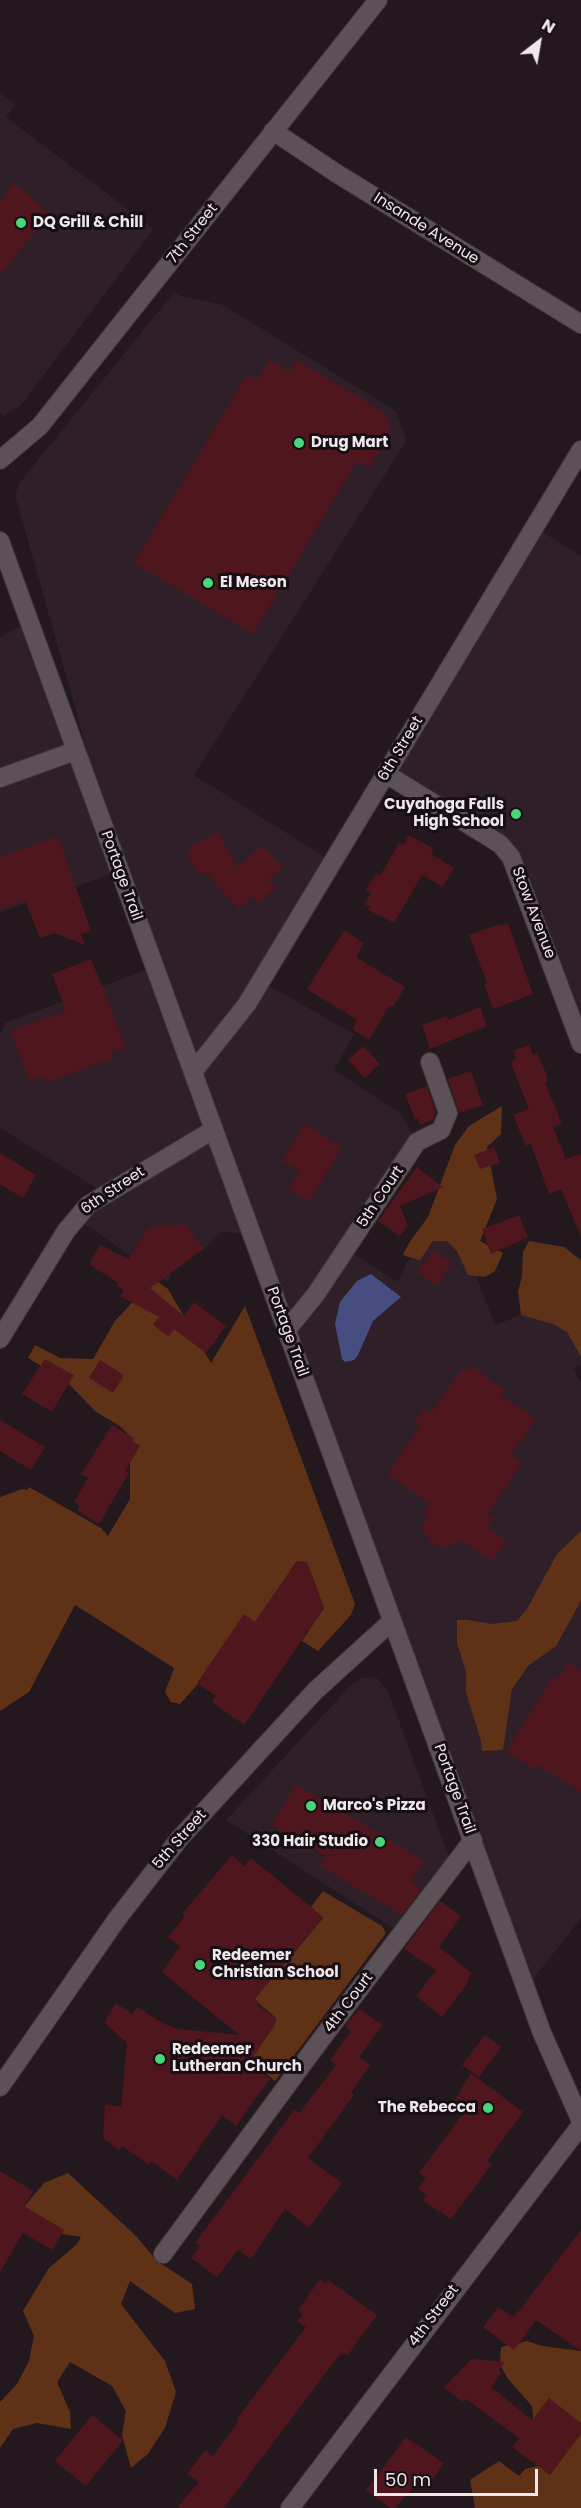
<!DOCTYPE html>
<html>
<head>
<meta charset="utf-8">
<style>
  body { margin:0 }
  #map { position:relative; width:581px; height:2508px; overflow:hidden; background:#22181e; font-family:Poppins,sans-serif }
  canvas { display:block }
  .north { position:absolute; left:509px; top:12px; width:60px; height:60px; -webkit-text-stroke:4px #180f14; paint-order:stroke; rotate:31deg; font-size:16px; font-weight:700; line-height:24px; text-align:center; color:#eee7eb }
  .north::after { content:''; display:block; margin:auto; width:21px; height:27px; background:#eee7eb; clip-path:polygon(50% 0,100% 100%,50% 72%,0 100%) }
  .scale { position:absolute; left:374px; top:2469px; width:164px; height:27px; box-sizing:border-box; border:3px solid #eee7eb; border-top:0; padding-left:8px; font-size:18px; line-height:21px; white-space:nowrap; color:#eee7eb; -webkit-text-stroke:4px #180f14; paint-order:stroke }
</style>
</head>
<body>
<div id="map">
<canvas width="581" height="2508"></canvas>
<div class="north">N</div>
<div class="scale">50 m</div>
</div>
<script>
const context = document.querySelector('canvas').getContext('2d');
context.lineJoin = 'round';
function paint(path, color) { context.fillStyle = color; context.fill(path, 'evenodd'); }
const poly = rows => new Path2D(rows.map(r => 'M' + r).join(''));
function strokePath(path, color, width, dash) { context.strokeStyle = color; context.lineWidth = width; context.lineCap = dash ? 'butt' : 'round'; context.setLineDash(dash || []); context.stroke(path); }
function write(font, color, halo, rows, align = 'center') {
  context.font = font + ' Poppins,sans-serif'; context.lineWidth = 6; context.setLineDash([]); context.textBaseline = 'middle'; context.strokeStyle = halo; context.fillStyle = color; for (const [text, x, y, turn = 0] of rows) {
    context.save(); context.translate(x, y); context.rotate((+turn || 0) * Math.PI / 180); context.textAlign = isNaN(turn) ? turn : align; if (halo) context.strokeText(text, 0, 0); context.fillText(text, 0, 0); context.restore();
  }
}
paint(poly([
  [0,93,16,105,6,117,154,229,21,405,4,416,0,412],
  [174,292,181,296,223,305,396,411,407,440,194,775,333,862,261,981,354,1034,334,1070,402,1114,417,1142,346,1249,398,1282,407,1263,448,1202,495,1325,567,1297,581,1336,581,1365,574,1368,581,1383,581,1918,527,1987,252,1235,222,1231,204,1249,171,1273,168,1282,75,1217,104,1193,0,1128,0,1035,5,1023,153,967,121,871,0,912,0,637,29,621,120,867,15,495,20,482],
  [535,527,581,556,581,1044,511,857,386,774],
  [370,1677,377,1678,388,1691,449,1857,394,1929,226,1820,350,1686,361,1679]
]), '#2e1f28');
paint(poly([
  [502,1106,501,1134,487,1147,497,1199,480,1241,503,1253,495,1271,485,1277,468,1275,457,1251,447,1241,433,1241,420,1260,405,1256,403,1254,411,1240,428,1217,455,1145,469,1126],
  [529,1241,564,1247,581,1260,581,1357,567,1332,553,1324,521,1315,518,1292,522,1276,523,1252],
  [154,1279,168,1289,211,1363,245,1306,355,1604,351,1615,318,1651,302,1641,324,1608,307,1563,297,1561,255,1622,244,1615,198,1684,180,1704,171,1702,165,1692,174,1668,75,1605,29,1692,0,1711,0,1497,22,1489,27,1490,29,1487,101,1528,108,1536,130,1499,130,1436,121,1427,95,1411,67,1382,28,1358,35,1345,60,1358,93,1359,115,1321],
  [581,1531,581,1600,577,1608,556,1646,528,1666,512,1689,503,1750,482,1751,481,1741,466,1692,466,1672,457,1643,457,1620,468,1620,492,1624,517,1621,527,1609,557,1554],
  [323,1891,382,1926,386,1933,275,2081,255,2065,256,2060,253,2057,275,2023,276,2018,251,1997,277,1973,323,1918,311,1907],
  [68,2173,136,2236,157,2261,192,2284,195,2309,175,2313,130,2281,121,2304,165,2361,176,2392,165,2428,148,2454,131,2468,122,2435,126,2411,112,2386,70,2362,57,2382,70,2412,71,2429,37,2423,13,2429,0,2448,0,2402,17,2384,29,2361,34,2336,23,2311,49,2268,77,2244,81,2237,24,2228,18,2214,44,2183],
  [527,2341,542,2346,581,2351,581,2508,475,2508,470,2480,499,2461,519,2476,525,2469,538,2466,532,2406,508,2379,500,2365,501,2347]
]), '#5f3217');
paint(poly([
  [371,1274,401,1297,373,1321,358,1355,354,1360,345,1362,342,1359,335,1324,340,1302,357,1281]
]), '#454d81');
paint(poly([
  [14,183,49,214,0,275,0,201],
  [269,360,289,372,297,360,386,414,391,432,369,468,357,461,253,634,134,563,247,374,257,380],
  [218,833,238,868,261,845,283,867,269,880,276,887,259,903,252,896,239,909,206,873,198,874,187,853,191,851,189,847],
  [409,835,434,849,431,854,454,868,443,887,422,875,394,923,368,910,370,907,364,904,371,893,366,890,376,873,380,876,399,843,403,845],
  [58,836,91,931,81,934,85,945,55,933,40,938,25,900,0,909,0,857],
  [508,923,533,994,493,1009,484,984,487,983,469,935,499,924,500,926],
  [344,930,364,943,356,957,405,987,393,1007,390,1005,369,1040,352,1029,357,1020,307,989],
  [91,959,126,1047,111,1052,113,1058,46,1083,44,1076,29,1081,11,1031,66,1011,52,974],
  [480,1007,487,1026,430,1049,422,1025,447,1016,448,1020],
  [529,1045,533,1055,537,1053,546,1073,548,1082,545,1083,562,1124,553,1127,566,1159,581,1154,581,1237,561,1189,549,1194,531,1144,526,1146,513,1115,529,1109,512,1066,512,1061,516,1059,513,1051],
  [363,1046,380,1064,365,1078,348,1060],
  [471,1071,483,1105,459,1113,448,1079],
  [427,1086,436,1113,433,1120,420,1125,418,1118,415,1119,405,1094],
  [304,1124,342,1147,309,1202,288,1189,300,1171,282,1161],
  [494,1147,500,1163,480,1169,474,1155],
  [0,1153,36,1175,23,1198,0,1184],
  [417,1167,443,1187,400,1206,408,1226,400,1236,378,1221],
  [519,1215,528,1237,491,1254,482,1229],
  [185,1224,204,1249,150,1288,184,1316,194,1302,226,1326,206,1353,174,1329,169,1337,153,1325,159,1317,120,1296,124,1290,117,1286,118,1283,89,1264,100,1245,128,1259,149,1227],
  [433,1250,452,1263,436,1286,417,1272],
  [45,1359,74,1375,52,1412,22,1394],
  [100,1360,124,1375,113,1393,89,1378],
  [472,1366,504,1390,501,1395,536,1419,511,1455,522,1463,487,1515,494,1519,488,1528,506,1541,492,1561,460,1540,447,1548,431,1544,421,1525,428,1516,424,1513,430,1504,387,1474,420,1426,414,1422,424,1408,431,1413,462,1369,468,1372],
  [0,1420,45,1447,31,1470,0,1451],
  [112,1425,134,1438,132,1441,140,1446,125,1471,129,1473,99,1524,78,1511,80,1506,74,1502,88,1478,81,1474],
  [297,1561,307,1562,324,1608,244,1725,212,1702,216,1696,197,1683,244,1614,255,1622],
  [568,1662,581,1671,581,1792,537,1765,534,1769,506,1752,553,1676,558,1679],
  [296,1784,424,1861,411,1881,422,1889,402,1915,319,1865,325,1856,272,1825],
  [232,1855,244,1866,251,1858,323,1917,255,1999,259,2002,257,2005,276,2018,274,2022,276,2023,249,2063,270,2079,236,2126,222,2115,177,2180,151,2161,149,2165,122,2146,119,2150,103,2138,105,2104,121,2107,127,2043,104,2022,116,2003,132,2014,137,2007,164,2024,179,2029,239,2035,162,1972,180,1946,168,1937,185,1916,182,1914],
  [440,1901,461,1916,439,1947,472,1973,467,1980,469,1981,442,2017,416,1996,436,1970,404,1949],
  [359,2009,383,2025,359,2057,370,2065,351,2093,354,2095,308,2158,342,2183,309,2228,285,2209,251,2259,238,2250,217,2277,191,2258,200,2246,195,2243,294,2110,299,2113,336,2065,330,2060,351,2031,345,2027],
  [485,2035,501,2047,479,2077,462,2065],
  [471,2073,523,2112,487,2161,492,2164,451,2219,423,2201,427,2195,418,2189,426,2178,419,2173,464,2112,452,2104],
  [0,2171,33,2191,24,2206,64,2230,52,2250,23,2233,0,2272],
  [581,2230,581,2351,536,2320,514,2350,483,2327,498,2307,514,2317],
  [320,2279,325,2284,328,2280,377,2315,348,2355,341,2353,224,2508,177,2508,199,2482,187,2474,205,2450,213,2456,239,2420,237,2419,306,2327,297,2321,303,2314,298,2310],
  [471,2359,505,2362,499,2370,502,2372,491,2387,532,2420,549,2398,581,2423,581,2434,550,2475,512,2447,519,2438,466,2399,463,2402,444,2387],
  [92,2415,123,2440,86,2486,55,2461],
  [406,2437,444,2463,433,2479,432,2478,428,2483,421,2479,395,2508,390,2508,366,2490]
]), '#4f161e');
const street = poly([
  [273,131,336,173,581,324],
  [0,460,40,426,378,0],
  [386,774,500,844,511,857,581,1044],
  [0,778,75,751],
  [286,1331,316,1294,417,1142,441,1130,448,1113,430,1062],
  [0,1339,66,1231,88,1205,213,1130],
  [0,2087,117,1919,180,1838,315,1691,392,1621],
  [163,2254,319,2042,473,1840]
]);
const secondary = poly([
  [0,541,542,2033,581,2121],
  [193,1072,247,1004,581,450],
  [290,2508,581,2125]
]);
strokePath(street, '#3d363a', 20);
strokePath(secondary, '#3d363a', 20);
strokePath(street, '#5c5157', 18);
strokePath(secondary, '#5c5157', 18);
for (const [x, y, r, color] of [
  [21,223,6,"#48d778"],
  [299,443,6,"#48d778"],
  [208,583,6,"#48d778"],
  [516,814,6,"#48d778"],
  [311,1806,6,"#48d778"],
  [380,1842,6,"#48d778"],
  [200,1965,6,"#48d778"],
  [160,2059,6,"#48d778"],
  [488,2108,6,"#48d778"]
]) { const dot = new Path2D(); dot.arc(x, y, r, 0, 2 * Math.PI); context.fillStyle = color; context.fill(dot); strokePath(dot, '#180f14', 2); }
write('bold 15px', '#eee7eb', '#180f14', [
  ["DQ Grill & Chill",33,223],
  ["Drug Mart",311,443],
  ["El Meson",220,583],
  ["Cuyahoga Falls",504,805,"right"],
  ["High School",504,822,"right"],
  ["Marco's Pizza",323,1806],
  ["330 Hair Studio",368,1842,"right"],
  ["Redeemer",212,1956],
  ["Christian School",212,1973],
  ["Redeemer",172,2050],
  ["Lutheran Church",172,2067],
  ["The Rebecca",476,2108,"right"]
], 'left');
write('15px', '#eee7eb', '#180f14', [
  ["Insande Avenue",426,229,32],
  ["7th Street",193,234,-52],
  ["6th Street",401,749,-59],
  ["Portage Trail",121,876,70],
  ["Stow Avenue",533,913,69],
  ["6th Street",113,1191,-34],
  ["5th Court",381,1197,-56],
  ["Portage Trail",287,1332,70],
  ["Portage Trail",454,1789,70],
  ["5th Street",180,1840,-49],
  ["4th Court",349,2003,-53],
  ["4th Street",434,2316,-53]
]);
</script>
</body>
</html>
